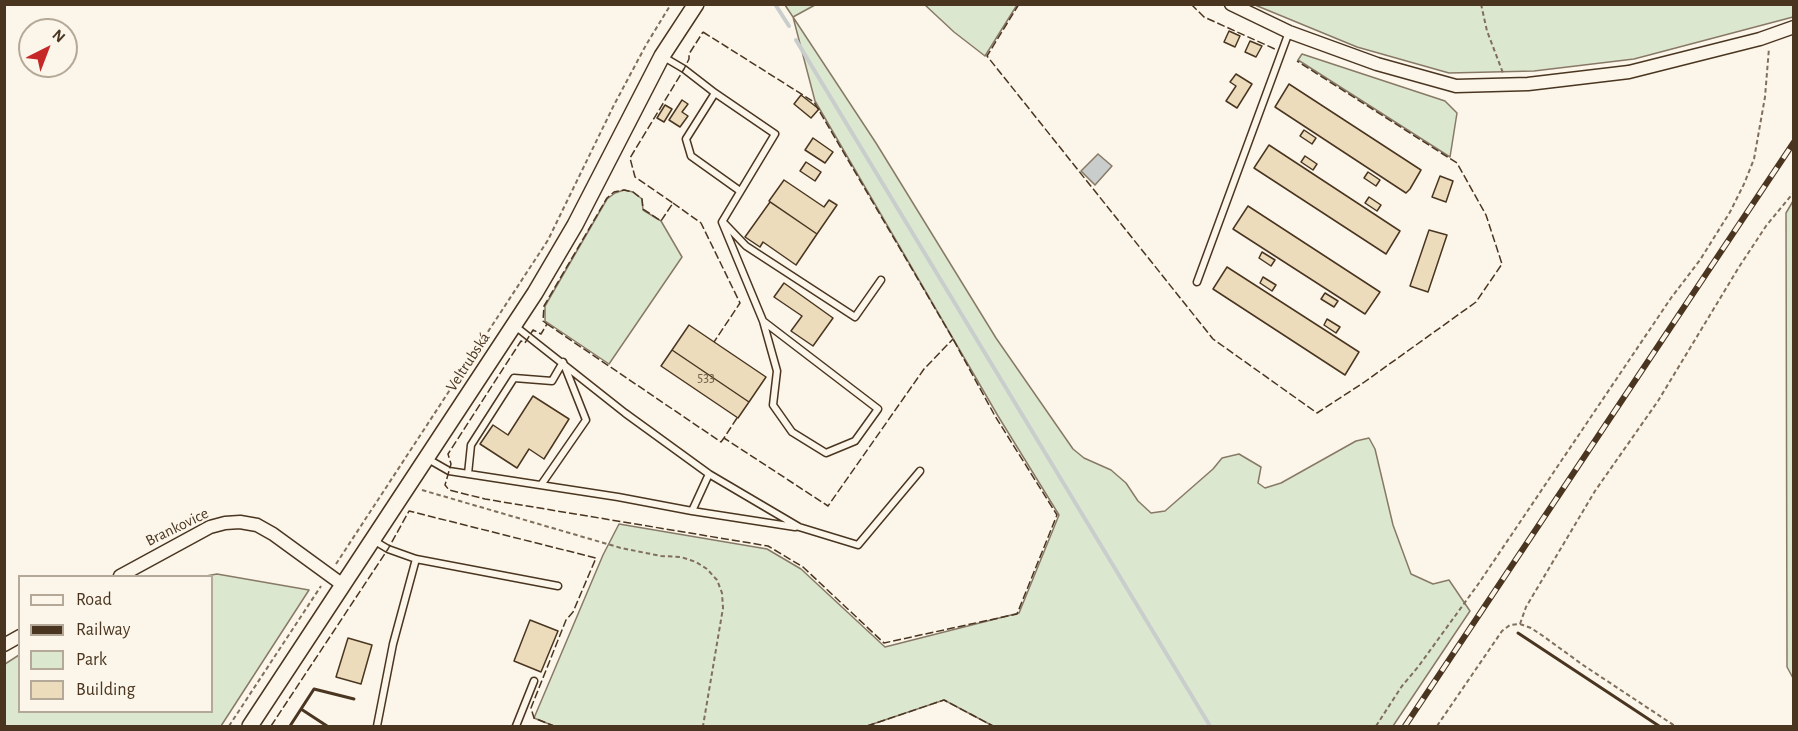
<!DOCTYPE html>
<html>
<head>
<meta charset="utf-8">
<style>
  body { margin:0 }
  #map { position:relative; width:1798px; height:731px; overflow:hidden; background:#fbf6e9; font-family:"Alegreya Sans",sans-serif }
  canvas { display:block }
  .frame { position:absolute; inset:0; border:6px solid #4a3520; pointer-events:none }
  .legend { position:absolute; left:18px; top:575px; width:195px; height:138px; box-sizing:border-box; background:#fbf6e9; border:2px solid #b4a999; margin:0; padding:8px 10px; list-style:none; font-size:18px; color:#4a3520 }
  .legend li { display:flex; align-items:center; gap:12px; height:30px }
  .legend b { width:30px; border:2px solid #b4a999 }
  .north { position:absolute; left:18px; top:18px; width:60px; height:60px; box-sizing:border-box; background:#fbf6e9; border:2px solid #b4a999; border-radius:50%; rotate:42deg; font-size:16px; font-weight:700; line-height:24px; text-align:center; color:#4a3520 }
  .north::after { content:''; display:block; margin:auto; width:21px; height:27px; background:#c62828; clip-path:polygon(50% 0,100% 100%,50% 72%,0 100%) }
</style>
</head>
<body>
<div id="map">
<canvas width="1798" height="731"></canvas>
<div class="frame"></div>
<ul class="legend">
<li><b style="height:8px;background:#fbf6e9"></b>Road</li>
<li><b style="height:8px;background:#4a3520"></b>Railway</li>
<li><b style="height:16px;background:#dce7d0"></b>Park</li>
<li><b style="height:16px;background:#ecdcbc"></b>Building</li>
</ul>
<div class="north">N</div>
</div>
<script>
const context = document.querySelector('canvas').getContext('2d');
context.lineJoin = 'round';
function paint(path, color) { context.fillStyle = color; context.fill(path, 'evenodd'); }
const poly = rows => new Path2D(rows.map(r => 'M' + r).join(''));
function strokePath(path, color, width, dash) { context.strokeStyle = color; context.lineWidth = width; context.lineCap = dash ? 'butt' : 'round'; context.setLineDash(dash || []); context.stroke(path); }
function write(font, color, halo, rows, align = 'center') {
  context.font = font + ' "Alegreya Sans",sans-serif'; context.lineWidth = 4.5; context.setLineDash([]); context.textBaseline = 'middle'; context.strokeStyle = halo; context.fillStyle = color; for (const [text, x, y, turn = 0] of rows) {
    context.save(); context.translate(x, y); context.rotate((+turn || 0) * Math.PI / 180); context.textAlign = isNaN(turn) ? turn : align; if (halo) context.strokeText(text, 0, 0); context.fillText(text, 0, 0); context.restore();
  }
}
const green = poly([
  [1793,4,1793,17,1634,59,1534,71,1449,73,1357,47,1255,5,1793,4],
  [785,5,815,5,793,17,876,143,996,338,1073,449,1084,458,1111,470,1126,483,1138,501,1151,513,1165,511,1213,469,1222,458,1239,454,1261,467,1258,483,1265,488,1281,483,1356,441,1369,438,1375,449,1393,525,1411,574,1433,584,1449,580,1470,611,1393,726,993,726,944,700,867,726,554,726,534,718,603,555,619,524,767,549,801,569,885,647,1019,613,1059,515,998,416,815,101,793,17,785,5],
  [925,5,1017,5,985,56,954,32,925,5],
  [1302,54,1445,101,1457,113,1450,157,1298,60,1302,54],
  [624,190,633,192,642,199,643,210,661,221,682,257,609,364,545,321,545,306,607,199,615,193,624,190],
  [1793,201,1793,678,1787,667,1786,213,1793,201],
  [217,574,309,590,221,726,5,726,5,664,19,655,20,712,212,712,212,576,206,576,217,574]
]);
paint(green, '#dce7d0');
strokePath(green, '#887966', 1.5);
const water = poly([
  [1098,154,1112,166,1095,185,1081,171,1098,154]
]);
paint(water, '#c9cecd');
strokePath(water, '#887966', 1.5);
strokePath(poly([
  [775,4,789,26],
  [796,40,1210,726]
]), '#c9cecd', 4);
const building = poly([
  [1229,31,1240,36,1235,47,1224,42,1229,31],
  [1250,41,1262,46,1256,57,1245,52,1250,41],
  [1236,74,1252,84,1237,108,1226,101,1236,86,1230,82,1236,74],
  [1289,84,1421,170,1410,189,1406,193,1275,107,1289,84],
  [801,95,819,109,811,118,794,104,801,95],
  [682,100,688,104,682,112,688,116,680,127,669,120,682,100],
  [665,105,672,109,664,122,657,118,665,105],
  [1304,130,1316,138,1312,144,1300,136,1304,130],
  [813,138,833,152,825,163,805,150,813,138],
  [1269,145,1400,231,1386,254,1254,168,1269,145],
  [1305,156,1317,164,1313,170,1301,162,1305,156],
  [806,162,821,172,815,181,800,171,806,162],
  [1368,172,1380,180,1376,186,1364,178,1368,172],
  [1440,176,1453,181,1446,202,1432,197,1440,176],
  [784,180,824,207,829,200,837,205,817,234,769,201,784,180],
  [1369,197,1381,205,1377,211,1365,203,1369,197],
  [770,202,817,234,796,265,763,242,760,247,745,237,770,202],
  [1248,206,1380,292,1365,314,1233,229,1248,206],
  [1429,230,1447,235,1428,292,1410,286,1429,230],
  [1262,252,1275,260,1271,266,1259,258,1262,252],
  [1227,267,1359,352,1345,375,1213,289,1227,267],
  [1263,277,1276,285,1272,291,1260,283,1263,277],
  [784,283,833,318,813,346,791,331,802,316,774,297,784,283],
  [1325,293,1338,301,1334,307,1321,299,1325,293],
  [1327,319,1340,327,1336,333,1324,325,1327,319],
  [689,325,766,377,749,402,672,350,689,325],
  [672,350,749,402,738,418,661,366,672,350],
  [533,396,569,419,544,459,529,449,517,468,480,444,493,425,508,435,533,396],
  [530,620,558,631,541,672,514,661,530,620],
  [348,638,372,645,361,684,336,677,348,638]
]);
paint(building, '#ecdcbc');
strokePath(building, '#4a3520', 1.5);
const service = poly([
  [662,56,684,69,715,93,775,134,722,222,763,321,777,371,773,405,792,432,826,453,855,441,878,409,763,321],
  [715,93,686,139,691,156,740,191],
  [725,224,746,246,855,317,881,280],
  [1197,282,1289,32],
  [428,459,449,471,618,497,692,511,709,474,625,413,515,326],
  [468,474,471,445,514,378,552,381,563,362,586,420,541,485],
  [709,474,799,527,858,545,920,471],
  [692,511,795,527],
  [373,540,388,549,416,559,558,586],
  [377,726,393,644,416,559],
  [516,726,534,681]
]);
const minor = poly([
  [1231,4,1289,32,1377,64,1456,86,1528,84,1629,72,1760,39,1794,27],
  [120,576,210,527,225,523,240,522,257,525,273,534,343,585],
  [4,645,20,636]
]);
const tertiary = poly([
  [250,726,535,293,575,225,662,56,696,4]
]);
strokePath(service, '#4a3520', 9);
strokePath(minor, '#4a3520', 15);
strokePath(tertiary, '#4a3520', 18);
strokePath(poly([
  [1481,4,1487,31,1503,73],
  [422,490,621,548,661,556,681,557,696,562,707,569,717,580,722,593,723,608,703,726],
  [336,564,548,240,614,105,646,45,671,4],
  [1520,624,1526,607,1595,491,1658,401,1739,267,1766,226,1794,192],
  [229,726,321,586],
  [1376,726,1402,686,1418,667,1479,583,1671,298,1700,260,1730,212,1744,184,1754,159,1765,97,1769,48],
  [1437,726,1502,631,1510,625,1520,624,1531,628,1543,636,1583,665,1675,726]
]), '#7f6f5c', 2, [4.5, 3]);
strokePath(service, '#fbf6e9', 6);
strokePath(minor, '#fbf6e9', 12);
strokePath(tertiary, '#fbf6e9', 15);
const rail = poly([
  [1405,726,1794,142]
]);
strokePath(rail, '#4a3520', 6);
strokePath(rail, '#fbf6e9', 4, [11]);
strokePath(poly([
  [1019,4,987,56,1213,339,1317,413,1363,383,1476,302,1502,264,1486,215,1457,163,1297,61],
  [1191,4,1204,17,1277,50],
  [703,32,814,102,953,339,995,416,1057,515,1017,614,884,643,803,567,768,546,485,499,449,490,445,485,451,464,448,454,521,341,525,343,533,330,541,334,547,324,543,321,544,306,607,198,614,192,624,190,633,192,642,199,643,209,661,221,673,203,635,177,630,158,684,69,689,59,689,54,703,32],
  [673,203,701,223,740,303,714,342],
  [547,324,721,442,724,438],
  [737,418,724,438,828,506,924,369,953,339],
  [271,726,388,549,409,511,596,558,573,612,566,620,531,708,534,718,554,726],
  [867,726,944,700,993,726]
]), '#4a3520', 1.5, [8, 3]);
strokePath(poly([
  [1518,633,1659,726],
  [301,709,327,726],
  [290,726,314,689,354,699]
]), '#4a3520', 3);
write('14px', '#725f47', null, [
  ["533",706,378]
]);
write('16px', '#4a3520', '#fbf6e9', [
  ["Veltrubská",468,362,-57],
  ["Brankovice",177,527,-26]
]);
</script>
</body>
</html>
